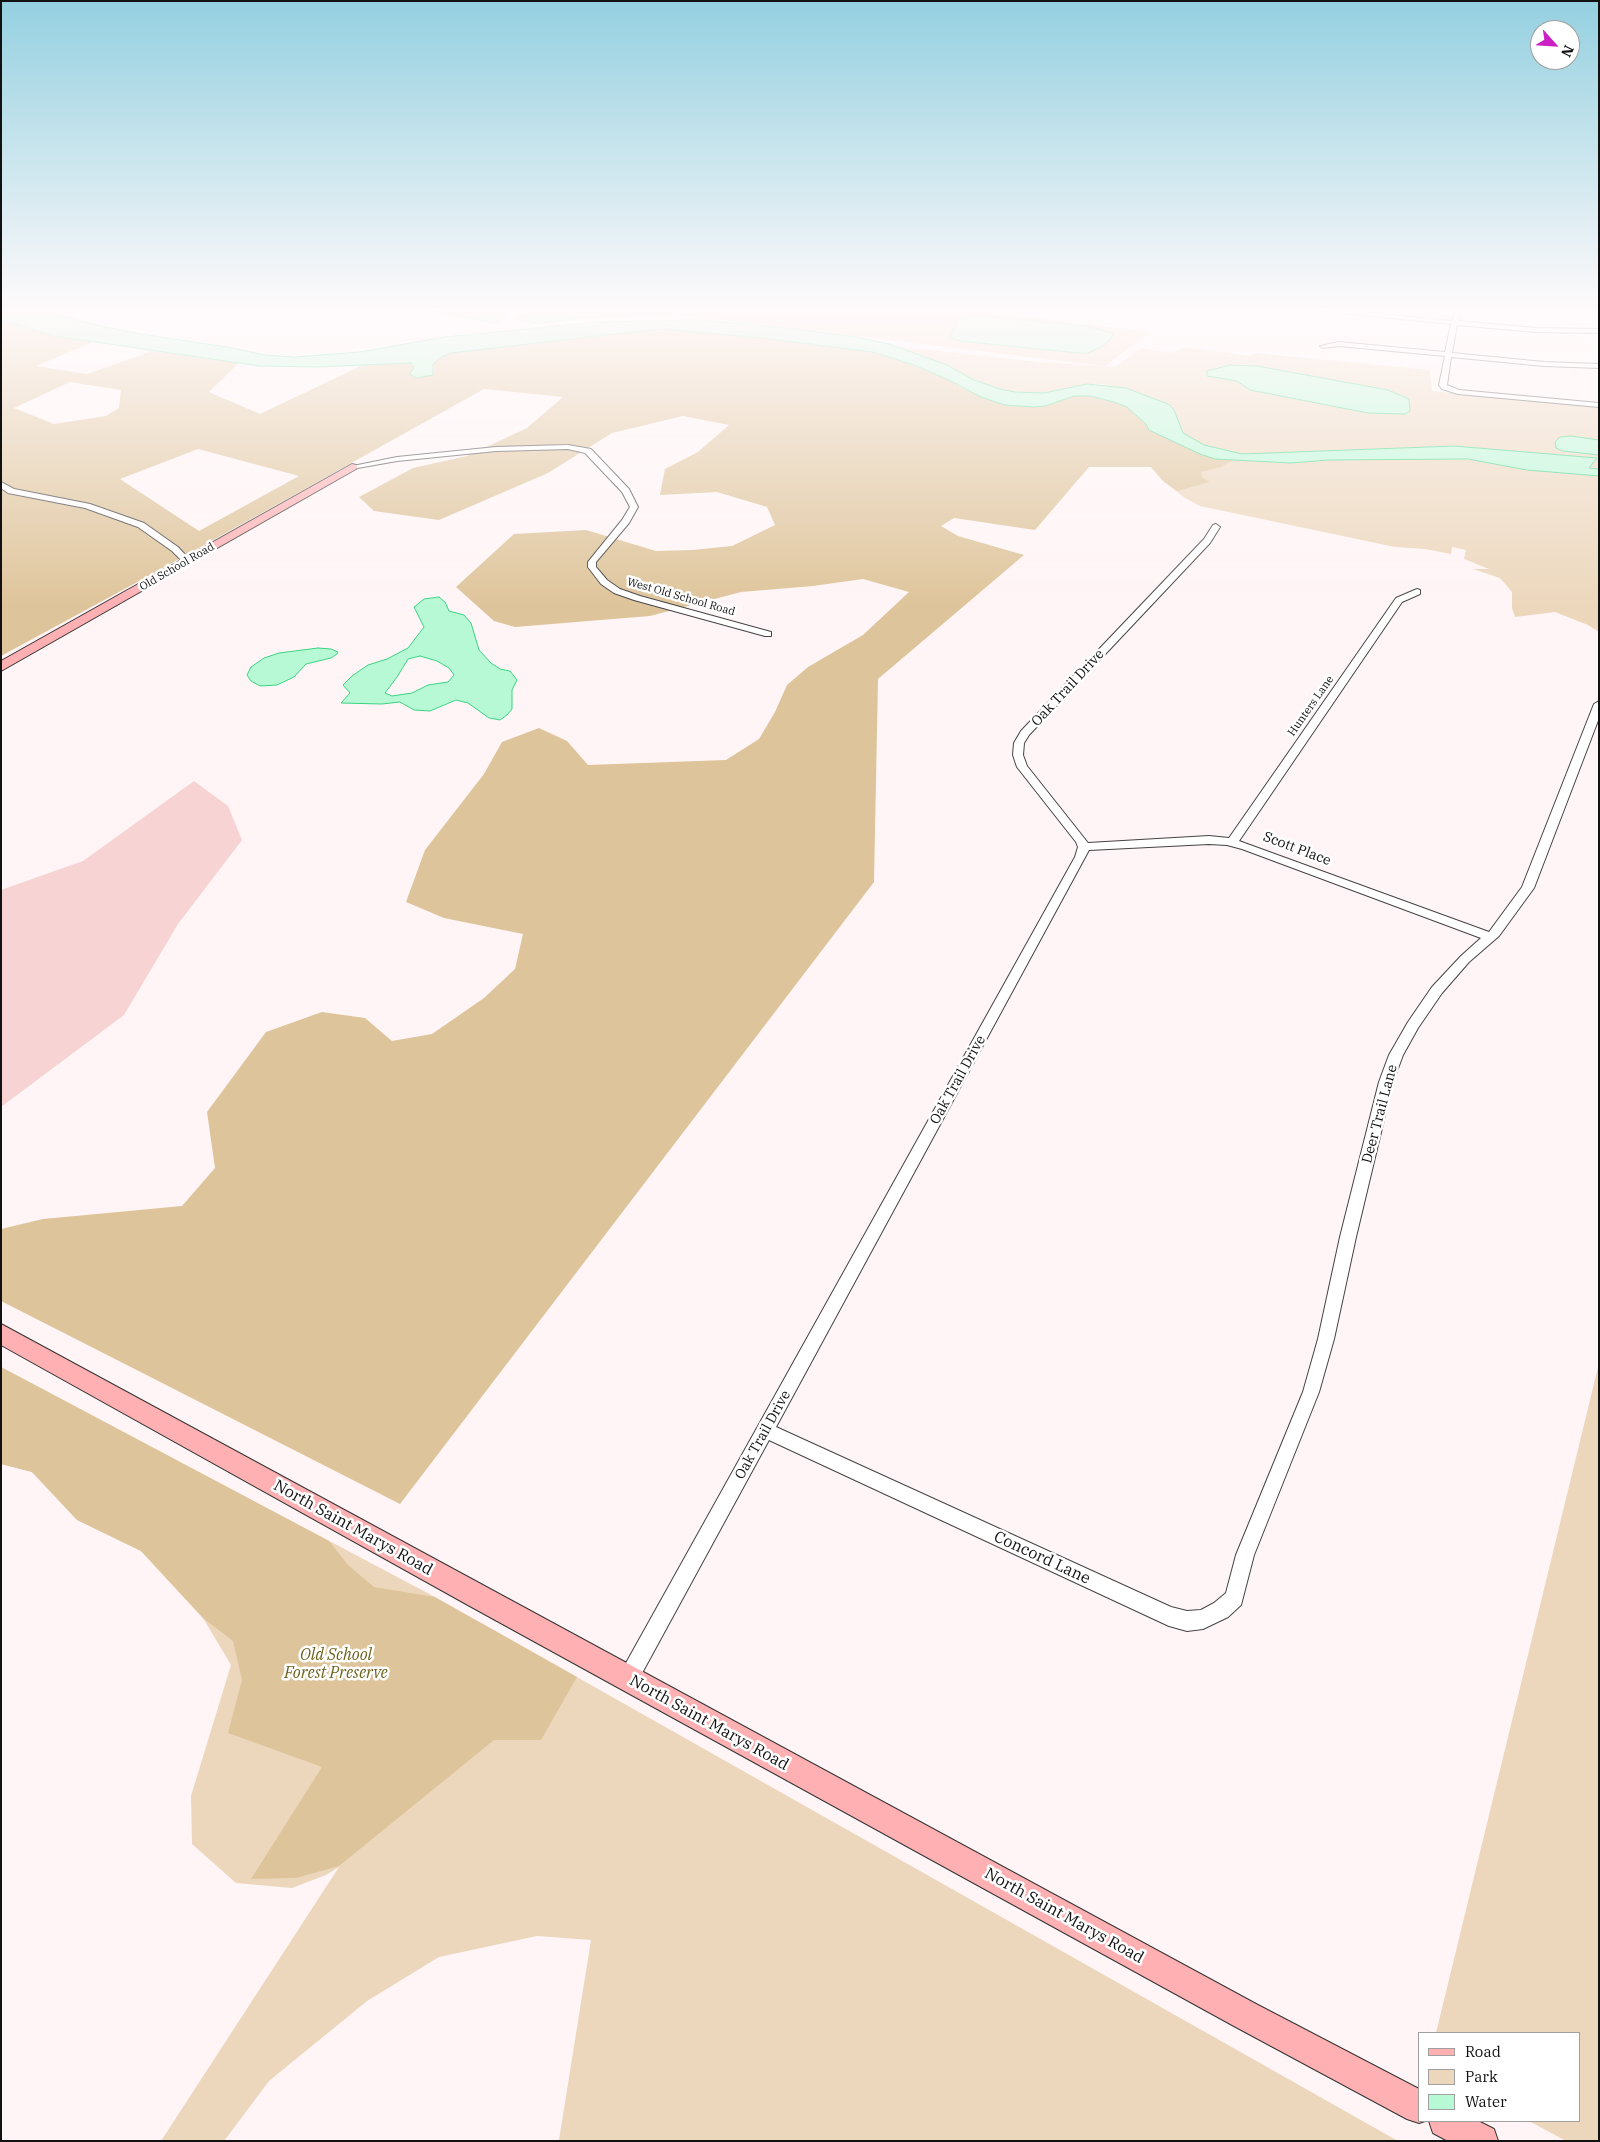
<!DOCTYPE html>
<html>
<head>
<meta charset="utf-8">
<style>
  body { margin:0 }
  #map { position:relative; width:1600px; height:2142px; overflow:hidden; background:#fff5f6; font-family:"IBM Plex Serif",serif }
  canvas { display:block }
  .frame { position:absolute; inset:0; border:2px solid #111; pointer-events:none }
  .legend { position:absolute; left:1418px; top:2032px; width:162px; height:90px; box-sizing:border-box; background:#fff; border:1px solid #a0a0a0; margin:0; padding:6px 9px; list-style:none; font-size:15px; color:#111 }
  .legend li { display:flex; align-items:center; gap:10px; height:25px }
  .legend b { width:25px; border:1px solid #a0a0a0 }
  .north { position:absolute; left:1530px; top:20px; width:50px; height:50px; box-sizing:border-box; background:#fff; border:1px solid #a0a0a0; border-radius:50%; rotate:116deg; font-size:14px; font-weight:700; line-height:20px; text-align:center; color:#111 }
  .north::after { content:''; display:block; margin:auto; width:18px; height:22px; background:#c921c4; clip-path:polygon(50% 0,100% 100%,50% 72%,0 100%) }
</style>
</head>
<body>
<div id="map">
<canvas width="1600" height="2142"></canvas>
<div class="frame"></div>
<ul class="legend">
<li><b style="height:6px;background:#ffb0b3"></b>Road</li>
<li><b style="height:14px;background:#ecd7bc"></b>Park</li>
<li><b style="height:14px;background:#b7f9d5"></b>Water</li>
</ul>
<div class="north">N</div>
</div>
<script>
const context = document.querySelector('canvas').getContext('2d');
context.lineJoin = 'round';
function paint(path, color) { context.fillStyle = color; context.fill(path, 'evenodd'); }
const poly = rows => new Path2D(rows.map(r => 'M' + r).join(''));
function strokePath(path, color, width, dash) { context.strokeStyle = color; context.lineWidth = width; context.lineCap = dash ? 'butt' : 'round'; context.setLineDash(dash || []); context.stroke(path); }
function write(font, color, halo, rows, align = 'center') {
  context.font = font + ' "IBM Plex Serif",serif'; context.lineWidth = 5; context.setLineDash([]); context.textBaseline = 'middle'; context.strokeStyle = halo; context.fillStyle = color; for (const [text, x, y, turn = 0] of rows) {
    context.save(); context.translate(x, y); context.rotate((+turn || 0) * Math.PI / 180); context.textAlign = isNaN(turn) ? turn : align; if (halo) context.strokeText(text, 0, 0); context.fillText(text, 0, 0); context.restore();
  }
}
paint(poly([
  [194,781,228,806,242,840,178,924,124,1015,1,1107,1,890,83,861]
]), '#f7d3d3');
paint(poly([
  [668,308,953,308,1150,332,1105,366,672,314,679,312],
  [893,346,1039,362,1116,367,1140,348,1172,353,1185,347,1250,356,1255,353,1430,370,1432,391,1599,408,1599,469,1589,468,1596,458,1454,446,1242,454,1204,445,1183,433,1174,410,1140,393,1103,384,1087,384,1060,391,1030,394,1000,389,960,374,947,365],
  [1413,458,1474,460,1527,470,1599,476,1599,632,1588,625,1555,612,1515,617,1512,608,1512,592,1500,578,1473,569,1489,569,1464,559,1466,550,1452,547,1451,554,1425,549,1395,547,1200,506,1185,498,1163,481,1151,467,1215,459,1291,463,1328,460],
  [1599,1363,1599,2141,1566,2141,1529,2121,1579,2121,1579,2033,1436,2033],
  [1,1367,435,1597,450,1608,483,1624,1398,2141,556,2141,559,2140,591,1940,537,1936,439,1957,367,2001,269,2081,224,2141,161,2141,339,1867,326,1875,292,1888,236,1883,192,1844,191,1796,231,1665,203,1618,141,1551,77,1520,32,1472,1,1464]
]), '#ecd7bc');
paint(poly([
  [1,320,54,336,93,342,36,366,87,374,152,351,239,363,209,392,260,414,363,365,411,363,414,367,435,371,433,364,441,357,451,353,640,331,663,329,763,338,873,352,914,365,949,380,960,387,1005,405,1034,407,1045,406,1074,396,1091,396,1114,402,1127,407,1146,424,1215,459,1233,460,1221,467,1201,472,1202,477,1210,482,1177,491,1163,481,1151,467,1089,467,1035,530,954,518,941,526,958,536,1024,555,878,679,874,882,400,1504,1,1301,1,1229,43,1219,182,1206,215,1168,207,1112,266,1032,322,1012,365,1018,392,1041,432,1034,484,998,515,969,523,934,444,918,406,902,425,850,484,774,502,742,539,728,567,741,588,765,726,760,759,739,775,712,787,685,808,667,863,635,909,592,863,579,813,586,741,592,650,616,515,627,494,621,456,587,514,534,586,530,656,551,693,550,732,546,775,525,767,507,717,492,660,495,665,469,698,452,729,425,683,416,612,433,548,473,439,520,374,511,359,497,413,468,467,456,527,428,563,397,484,389,154,573,1,656],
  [70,382,121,390,119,408,106,416,54,424,14,408],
  [198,449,299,476,199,531,120,479],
  [1,1367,329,1541,348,1565,374,1587,435,1597,577,1677,541,1740,494,1740,339,1866,296,1878,251,1879,322,1767,228,1733,242,1680,233,1641,203,1618,141,1551,77,1520,32,1472,1,1464]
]), '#dec49a');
const water = poly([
  [1,308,31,308,100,326,141,334,233,348,264,355,295,357,360,352,444,337,599,322,699,320,768,326,856,337,889,344,947,365,974,380,1000,389,1015,392,1044,393,1087,384,1126,388,1170,405,1174,410,1183,433,1204,445,1242,454,1454,446,1597,458,1589,468,1599,469,1599,476,1527,470,1468,459,1328,460,1291,463,1215,459,1200,454,1149,430,1146,424,1127,407,1114,402,1091,396,1074,396,1045,406,1034,407,1005,405,981,397,949,380,914,365,873,352,763,338,663,329,640,331,451,353,441,357,433,364,433,375,416,378,410,374,414,367,411,363,316,367,260,366,54,336,1,320,1,308],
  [417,308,511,308,506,313,502,320,495,323,417,308],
  [561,308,668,308,680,310,672,314,588,317,541,323,521,321,516,316,556,312,561,308],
  [980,316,1086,326,1113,333,1113,336,1103,346,1088,353,1079,353,960,341,949,337,958,320,965,317,980,316],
  [1230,365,1257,366,1388,390,1409,399,1410,411,1405,414,1368,413,1250,390,1237,381,1207,376,1207,371,1230,365],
  [1571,436,1599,440,1599,455,1563,451,1556,448,1555,442,1560,437,1571,436],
  [439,597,445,602,449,611,464,615,471,623,479,650,491,663,500,669,510,671,517,680,512,690,512,709,507,715,500,720,489,718,468,703,456,700,430,711,414,710,400,702,382,704,341,703,350,693,343,685,352,676,368,665,387,659,408,648,424,627,414,607,424,599,439,597],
  [420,656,437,661,449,668,454,675,448,682,428,685,412,693,392,696,385,693,397,677,408,659,420,656],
  [318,648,331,649,338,652,337,654,331,658,306,664,294,677,277,685,260,686,251,681,247,675,251,667,264,658,279,653,318,648]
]);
paint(water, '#b7f9d5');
strokePath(water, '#3bd383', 1);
const street = poly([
  [1100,308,1130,308,1127,310,1100,308],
  [1290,308,1319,308,1452,321,1457,308,1463,308,1458,321,1535,328,1599,329,1599,333,1535,332,1457,325,1452,353,1544,362,1599,364,1599,368,1544,366,1451,357,1447,385,1459,390,1599,403,1599,407,1458,394,1442,389,1439,385,1445,356,1339,346,1323,348,1320,346,1339,342,1445,352,1451,324,1290,308],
  [568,445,591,449,629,489,638,507,629,523,596,562,596,567,607,580,620,589,640,596,771,632,771,636,765,636,634,600,614,593,601,584,588,567,588,562,622,520,630,507,622,492,585,453,568,449,496,451,397,461,352,469,348,467,397,457,496,447,568,445],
  [1,482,14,489,90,504,144,523,178,547,191,561,184,563,172,551,138,527,85,508,8,493,1,488,1,482],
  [1216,524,1220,527,1210,543,1029,735,1024,743,1023,755,1027,766,1088,843,1209,836,1229,838,1396,598,1417,589,1420,590,1420,594,1402,602,1239,841,1489,932,1522,887,1594,704,1599,701,1599,718,1534,888,1499,936,1469,962,1442,993,1418,1028,1403,1055,1393,1082,1356,1237,1334,1339,1319,1392,1254,1555,1241,1605,1228,1617,1203,1629,1187,1631,1169,1626,769,1440,635,1686,628,1689,621,1686,618,1679,621,1672,1075,857,1078,847,1076,842,1017,767,1013,755,1014,743,1021,731,1204,539,1213,525,1216,524],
  [1209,844,1227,845,1242,849,1481,938,1461,956,1432,987,1408,1022,1389,1055,1379,1082,1340,1237,1318,1339,1303,1392,1236,1555,1226,1593,1214,1603,1201,1610,1187,1611,1171,1607,776,1427,1089,850,1209,844]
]);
const secondary = poly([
  [352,464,356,465,357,467,356,469,1,671,1,661,352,464],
  [1,1324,1256,2004,1419,2089,1419,2121,1425,2121,1419,2123,1407,2119,1234,2026,468,1605,1,1345,1,1324],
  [1429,2121,1478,2121,1494,2129,1498,2141,1448,2141,1433,2133,1429,2121]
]);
strokePath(street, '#444', 2);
strokePath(secondary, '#333', 2);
paint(street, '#fff');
paint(secondary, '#ffb0b3');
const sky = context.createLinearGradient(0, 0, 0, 608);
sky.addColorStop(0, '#94d0e0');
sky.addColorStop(0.51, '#fffafb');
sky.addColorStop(1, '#fffafb00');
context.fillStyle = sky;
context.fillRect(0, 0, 1600, 608);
write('11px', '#111', '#fff', [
  ["Old School Road",177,567,-30],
  ["West Old School Road",681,597,16],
  ["Hunters Lane",1311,706,-55]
]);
write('14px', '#111', '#fff', [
  ["Oak Trail Drive",1068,688,-47],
  ["Scott Place",1297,849,21],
  ["Oak Trail Drive",958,1080,-61],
  ["Deer Trail Lane",1380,1114,-75],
  ["Oak Trail Drive",763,1435,-61]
]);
write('16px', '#111', '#fff', [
  ["North Saint Marys Road",353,1528,29],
  ["Concord Lane",1042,1558,25],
  ["North Saint Marys Road",709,1723,29],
  ["North Saint Marys Road",1064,1916,29]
]);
write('italic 16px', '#6d631d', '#fff', [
  ["Old School",336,1655],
  ["Forest Preserve",336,1673]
]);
</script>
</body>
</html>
